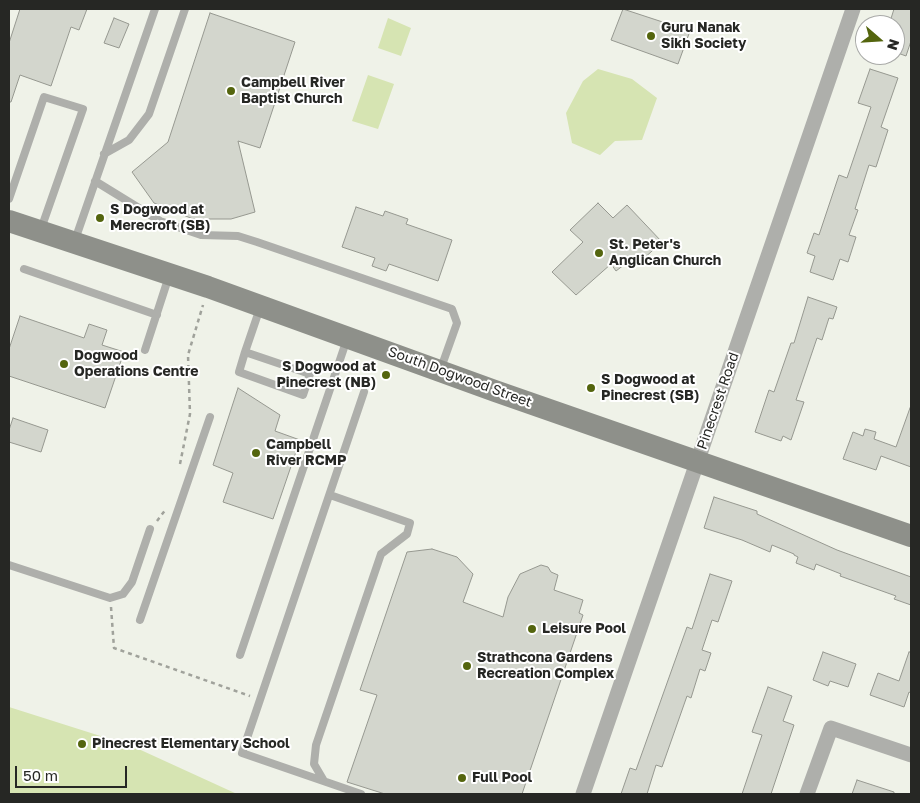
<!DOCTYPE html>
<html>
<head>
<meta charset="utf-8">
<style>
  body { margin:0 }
  #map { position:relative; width:920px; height:803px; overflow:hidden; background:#eff2e8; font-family:"Golos Text",sans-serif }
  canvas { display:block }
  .frame { position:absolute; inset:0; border:10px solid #262724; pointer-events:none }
  .north { position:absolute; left:855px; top:15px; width:50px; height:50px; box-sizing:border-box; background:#fff; border:1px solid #a8a9a7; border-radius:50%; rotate:109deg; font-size:14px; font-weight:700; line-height:20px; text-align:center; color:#262724 }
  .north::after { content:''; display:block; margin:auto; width:18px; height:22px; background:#54650e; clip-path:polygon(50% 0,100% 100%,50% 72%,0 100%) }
  .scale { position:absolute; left:15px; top:766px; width:112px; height:22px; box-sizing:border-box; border:2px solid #262724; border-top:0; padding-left:6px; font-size:15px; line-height:18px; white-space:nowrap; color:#262724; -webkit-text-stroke:4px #fff; paint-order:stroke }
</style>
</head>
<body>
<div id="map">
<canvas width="920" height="803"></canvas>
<div class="frame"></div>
<div class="north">N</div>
<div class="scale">50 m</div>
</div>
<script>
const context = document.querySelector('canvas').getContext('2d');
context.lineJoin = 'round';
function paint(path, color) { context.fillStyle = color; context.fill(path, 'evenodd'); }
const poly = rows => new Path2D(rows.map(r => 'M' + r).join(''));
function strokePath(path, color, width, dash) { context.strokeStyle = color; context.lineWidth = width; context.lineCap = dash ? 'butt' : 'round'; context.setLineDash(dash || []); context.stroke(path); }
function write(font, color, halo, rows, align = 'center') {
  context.font = font + ' "Golos Text",sans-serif'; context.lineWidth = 4; context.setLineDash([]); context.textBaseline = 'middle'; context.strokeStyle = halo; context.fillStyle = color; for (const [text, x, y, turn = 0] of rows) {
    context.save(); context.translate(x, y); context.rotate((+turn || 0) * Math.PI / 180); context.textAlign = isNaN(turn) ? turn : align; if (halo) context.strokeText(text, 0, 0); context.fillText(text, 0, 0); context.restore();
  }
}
paint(poly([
  [388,18,411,28,401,56,378,48],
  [598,69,632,79,657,98,642,140,615,141,600,155,572,143,566,113,583,81],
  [368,75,394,84,378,129,352,121],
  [9,707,132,746,237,794,9,794]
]), '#d6e4b2');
const building = poly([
  [20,9,87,9,79,30,71,27,51,86,20,75,11,102,9,102,9,43,20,9],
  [623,9,690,31,678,64,611,40,623,9],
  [894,9,911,9,911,41,906,56,895,52,895,25,889,25,894,9],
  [210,13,295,42,260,148,238,141,255,212,231,219,193,219,154,203,132,172,168,142,210,13],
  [114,18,129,24,119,48,104,43,114,18],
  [870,69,898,78,881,127,888,130,876,167,869,165,855,209,858,210,849,235,856,237,848,262,840,259,833,280,810,272,815,256,807,253,814,233,819,235,839,175,847,178,871,107,858,103,870,69],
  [598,203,613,218,627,205,662,242,642,260,637,255,616,271,611,264,576,295,552,272,583,242,570,230,598,203],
  [356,207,383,216,385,211,408,219,406,224,452,240,438,281,389,264,386,271,372,266,375,258,342,247,356,207],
  [808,297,837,307,833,319,829,318,822,340,817,338,796,400,804,402,791,440,783,436,781,441,755,432,769,390,774,392,791,343,794,343,808,297],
  [20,316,84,338,89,324,107,330,102,345,124,352,105,408,9,376,9,349,20,316],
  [238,388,280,415,275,431,300,440,273,519,223,502,233,473,213,465,238,388],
  [910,408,911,408,911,467,881,456,876,470,843,459,853,432,863,436,865,429,876,432,874,439,896,447,910,408],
  [13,418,48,430,41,452,9,442,9,430,13,418],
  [714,497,757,511,757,514,837,550,911,577,911,605,894,599,896,596,840,576,841,574,816,564,814,570,796,563,798,557,794,555,794,554,772,545,770,552,742,540,704,528,714,497],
  [432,549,457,557,473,574,463,602,503,617,508,597,520,574,541,565,548,567,551,572,558,575,554,590,583,600,579,613,583,615,522,794,385,794,347,782,377,695,360,690,407,552,432,549],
  [710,574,732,581,718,622,712,620,702,650,711,653,705,671,700,669,691,698,687,696,662,767,656,765,647,794,621,794,630,768,636,770,687,627,692,629,710,574],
  [823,652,856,664,848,687,830,681,828,686,813,680,823,652],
  [909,652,911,652,911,693,909,692,904,707,870,695,878,673,899,681,909,652],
  [768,687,792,696,783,721,794,725,771,794,742,794,762,735,752,732,768,687],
  [857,780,894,792,894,794,852,794,857,780]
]);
paint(building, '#d3d6cd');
strokePath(building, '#969890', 1);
strokePath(poly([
  [180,464,190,414,188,355,203,305],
  [157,521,166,509],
  [111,607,114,648,250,696]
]), '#a0a29b', 2.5, [4, 4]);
strokePath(poly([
  [104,154,129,140,149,114,185,9],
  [95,181,160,221,201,235,238,236,257,242,452,309,457,323,441,368],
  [9,199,44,97,83,109,41,229],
  [75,240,155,9],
  [24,269,157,315],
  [145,350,169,276],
  [245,352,310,374,303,395,239,372,245,352,260,308],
  [9,565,110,598,123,594,132,582,150,529],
  [140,620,210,417],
  [240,655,347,339],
  [324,781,314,764,316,745,381,554,407,534,410,523,330,495],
  [361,794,242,753,364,392]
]), '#aeafab', 8);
strokePath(poly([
  [583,794,853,9],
  [807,794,831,728,911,755]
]), '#aeafab', 15);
strokePath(poly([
  [9,221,208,287,495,391,911,536]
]), '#8e908a', 22);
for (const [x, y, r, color] of [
  [651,36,5,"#54650e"],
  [231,91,5,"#54650e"],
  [100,218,5,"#54650e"],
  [599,253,5,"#54650e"],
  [64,364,5,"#54650e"],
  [386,375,5,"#54650e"],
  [591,388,5,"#54650e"],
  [256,453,5,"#54650e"],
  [532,629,5,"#54650e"],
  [467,666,5,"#54650e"],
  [82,744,5,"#54650e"],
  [462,778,5,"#54650e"]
]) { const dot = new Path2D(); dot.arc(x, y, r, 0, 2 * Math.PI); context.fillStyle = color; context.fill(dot); strokePath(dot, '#fff', 2); }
write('bold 14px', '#262724', '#fff', [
  ["Guru Nanak",661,28],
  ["Sikh Society",661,44],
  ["Campbell River",241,83],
  ["Baptist Church",241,99],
  ["S Dogwood at",110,210],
  ["Merecroft (SB)",110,226],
  ["St. Peter's",609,245],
  ["Anglican Church",609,261],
  ["Dogwood",74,356],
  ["Operations Centre",74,372],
  ["S Dogwood at",376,367,"right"],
  ["Pinecrest (NB)",376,383,"right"],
  ["S Dogwood at",601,380],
  ["Pinecrest (SB)",601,396],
  ["Campbell",266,445],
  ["River RCMP",266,461],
  ["Leisure Pool",542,629],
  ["Strathcona Gardens",477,658],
  ["Recreation Complex",477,674],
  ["Pinecrest Elementary School",92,744],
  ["Full Pool",472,778]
], 'left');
write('14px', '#262724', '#fff', [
  ["South Dogwood Street",460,377,20],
  ["Pinecrest Road",718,401,-71]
]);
</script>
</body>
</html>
